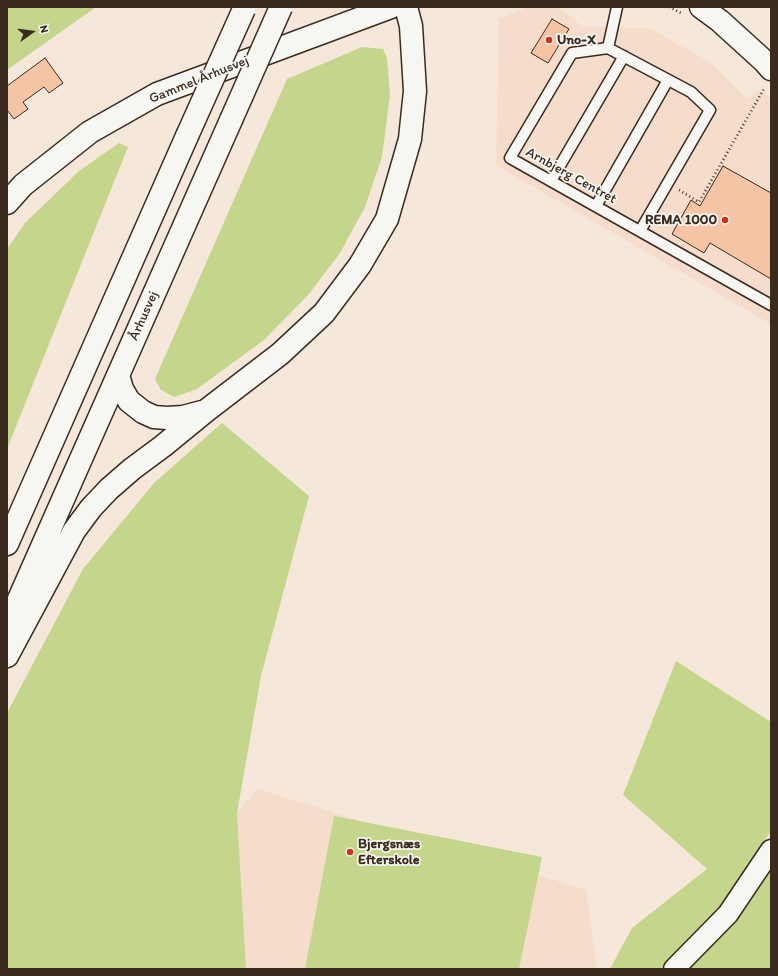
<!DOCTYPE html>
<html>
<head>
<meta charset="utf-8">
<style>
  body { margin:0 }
  #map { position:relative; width:778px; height:976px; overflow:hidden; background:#f6e7db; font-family:Itim,sans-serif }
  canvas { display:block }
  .frame { position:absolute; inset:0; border:8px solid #3b2a1e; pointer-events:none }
  .north { position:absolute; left:12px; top:12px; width:40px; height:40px; -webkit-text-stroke:3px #f6f6f2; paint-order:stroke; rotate:76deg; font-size:11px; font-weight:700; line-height:16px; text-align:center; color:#3b2a1e }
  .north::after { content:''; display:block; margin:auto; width:14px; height:18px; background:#3b2a1e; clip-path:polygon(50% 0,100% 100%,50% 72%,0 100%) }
</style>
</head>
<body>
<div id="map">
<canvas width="778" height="976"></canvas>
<div class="frame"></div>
<div class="north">N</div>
</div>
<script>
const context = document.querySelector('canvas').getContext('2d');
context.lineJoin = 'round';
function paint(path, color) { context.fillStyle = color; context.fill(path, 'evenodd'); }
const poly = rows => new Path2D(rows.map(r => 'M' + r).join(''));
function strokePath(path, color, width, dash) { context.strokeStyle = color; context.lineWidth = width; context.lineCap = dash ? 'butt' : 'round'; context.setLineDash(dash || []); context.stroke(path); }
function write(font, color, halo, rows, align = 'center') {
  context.font = font + ' Itim,sans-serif'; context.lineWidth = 3.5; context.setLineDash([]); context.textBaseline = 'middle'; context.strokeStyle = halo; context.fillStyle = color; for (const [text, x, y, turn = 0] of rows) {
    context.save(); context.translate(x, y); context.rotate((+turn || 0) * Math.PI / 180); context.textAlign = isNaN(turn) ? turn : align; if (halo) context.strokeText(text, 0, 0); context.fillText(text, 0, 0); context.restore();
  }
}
paint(poly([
  [528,7,558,7,583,27,650,28,712,64,747,99,761,89,771,100,771,324,496,165,499,19],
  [257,789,586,890,597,969,246,969,237,813]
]), '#f6dccb');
paint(poly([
  [7,7,96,7,7,70],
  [362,47,383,49,387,58,390,95,382,157,365,207,340,253,309,294,264,340,197,389,174,397,161,390,155,379,287,79],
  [119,143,128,147,7,449,7,249,25,223,79,171],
  [222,423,309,496,261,676,237,813,246,969,7,969,7,713,83,569,154,483],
  [676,661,771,722,771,831,721,907,660,969,610,969,632,928,707,869,623,795],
  [334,816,542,857,519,969,305,969],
  [771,866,771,969,689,969,734,918]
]), '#c4d68b');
const building = poly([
  [552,19,569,29,548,63,531,53,552,19],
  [45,58,63,83,49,93,44,87,23,102,28,109,14,119,7,110,7,86,45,58],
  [723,166,771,193,771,279,710,243,704,253,672,234,691,200,700,206,723,166]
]);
paint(building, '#f5c4a5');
strokePath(building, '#3b2a1e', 1);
const lane = poly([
  [617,7,608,48,572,53,510,158,771,305],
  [608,48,691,92,710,110,640,231],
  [551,181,624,56],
  [596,206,668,80]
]);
const street = poly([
  [674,969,728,914,771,850]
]);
const secondary = poly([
  [701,7,720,21,764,61,771,69],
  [7,203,23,185,90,132,157,94,391,7]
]);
const primary = poly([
  [118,375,122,389,129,401,143,412,154,417,167,418,183,417,202,412],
  [7,544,187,136],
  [7,626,231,120],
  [7,656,74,531,91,508,109,489,132,469,163,446,207,410,280,354,324,313,360,265,387,219,410,139,415,91,411,26,406,7]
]);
strokePath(lane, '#3b2a1e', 13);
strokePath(street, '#3b2a1e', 23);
strokePath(secondary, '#3b2a1e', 25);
strokePath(primary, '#3b2a1e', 25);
strokePath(poly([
  [669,7,681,13],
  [679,190,699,202,765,87]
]), '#3b2a1e', 2.5, [1, 3]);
strokePath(lane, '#f6f6f2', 10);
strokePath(street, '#f6f6f2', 20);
strokePath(secondary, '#f6f6f2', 22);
strokePath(primary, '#f6f6f2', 22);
const primaryBridge = poly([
  [231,120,281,7],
  [187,136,244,9]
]);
strokePath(primaryBridge, '#3b2a1e', 25, []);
strokePath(primaryBridge, '#f6f6f2', 22);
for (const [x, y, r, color] of [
  [549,40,4,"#c8321e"],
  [725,220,4,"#c8321e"],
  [350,852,4,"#c8321e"]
]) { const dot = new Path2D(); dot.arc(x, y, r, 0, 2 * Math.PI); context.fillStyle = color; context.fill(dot); strokePath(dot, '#f6f6f2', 1.5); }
write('bold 14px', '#3b2a1e', '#f6f6f2', [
  ["Uno-X",557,40],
  ["REMA 1000",717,220,"right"],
  ["Bjergsnæs",358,844],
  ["Efterskole",358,860]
], 'left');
write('14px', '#3b2a1e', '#f6f6f2', [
  ["Gammel Århusvej",199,80,-22],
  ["Arnbjerg Centret",571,176,29],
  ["Århusvej",144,316,-66]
]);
</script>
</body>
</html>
